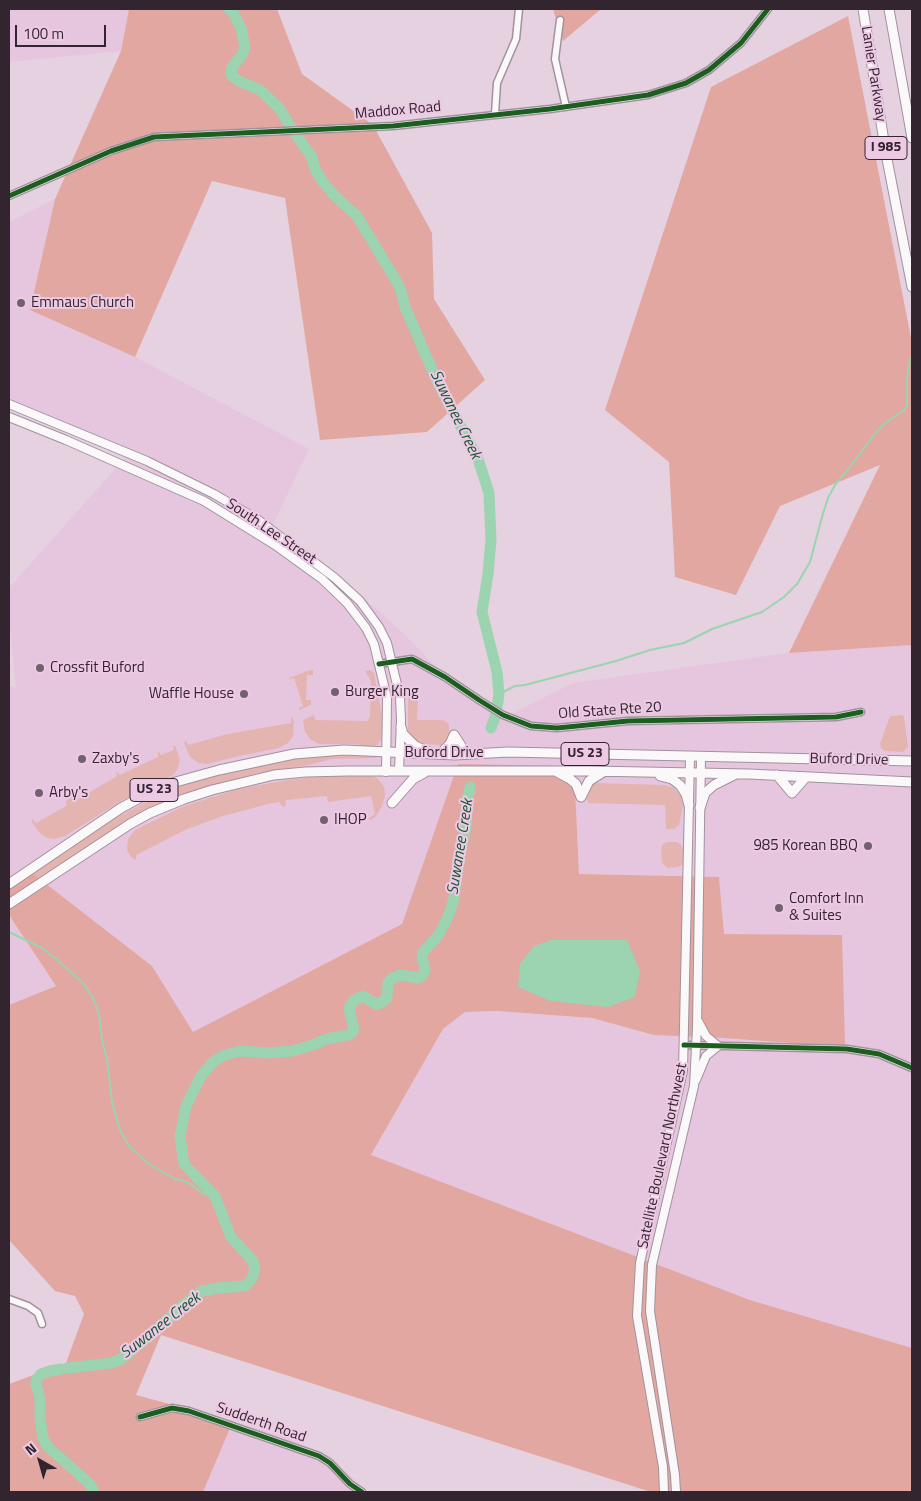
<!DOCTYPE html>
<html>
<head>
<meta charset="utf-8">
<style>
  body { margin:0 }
  #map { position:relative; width:921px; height:1501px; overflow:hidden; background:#e5d1e0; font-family:"Titillium Web",sans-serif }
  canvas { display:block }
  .frame { position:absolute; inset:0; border:10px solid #32252f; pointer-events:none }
  .north { position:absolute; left:15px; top:1436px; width:50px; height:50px; -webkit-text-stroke:4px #edc9e4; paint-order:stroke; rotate:322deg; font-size:14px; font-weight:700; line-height:20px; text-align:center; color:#32252f }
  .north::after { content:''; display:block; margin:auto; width:18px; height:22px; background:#32252f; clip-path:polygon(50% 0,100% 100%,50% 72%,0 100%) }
  .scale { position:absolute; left:15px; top:25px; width:91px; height:22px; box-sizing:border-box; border:2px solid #32252f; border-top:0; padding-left:6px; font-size:15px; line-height:18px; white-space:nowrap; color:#32252f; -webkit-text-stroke:4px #edc9e4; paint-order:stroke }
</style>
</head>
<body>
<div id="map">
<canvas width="921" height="1501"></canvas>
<div class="frame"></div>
<div class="north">N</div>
<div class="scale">100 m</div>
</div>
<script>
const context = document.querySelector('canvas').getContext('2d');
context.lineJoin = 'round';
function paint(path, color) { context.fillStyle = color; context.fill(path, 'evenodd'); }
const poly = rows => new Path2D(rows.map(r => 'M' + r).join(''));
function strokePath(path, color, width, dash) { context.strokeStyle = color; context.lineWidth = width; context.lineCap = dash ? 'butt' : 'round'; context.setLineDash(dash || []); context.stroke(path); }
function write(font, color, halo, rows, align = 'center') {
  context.font = font + ' "Titillium Web",sans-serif'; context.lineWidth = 4; context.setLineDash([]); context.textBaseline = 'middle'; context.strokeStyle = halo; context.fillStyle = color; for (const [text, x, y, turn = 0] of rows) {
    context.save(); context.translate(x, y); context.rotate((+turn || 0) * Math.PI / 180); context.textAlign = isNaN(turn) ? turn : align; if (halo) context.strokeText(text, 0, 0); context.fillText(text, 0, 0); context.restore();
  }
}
paint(poly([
  [9,9,129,9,121,51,9,62],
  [55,199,30,310,135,357,309,449,267,537,335,572,402,632,463,694,507,716,573,683,789,653,912,645,912,1348,750,1300,371,1156,443,1029,465,1012,497,1011,592,1018,654,1035,724,1038,842,936,724,934,719,877,579,874,574,766,458,764,402,924,193,1032,152,966,32,874,9,889,9,685,16,688,9,618,9,588,125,458,9,405,9,222],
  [9,915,56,986,9,1005],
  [233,1421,279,1435,330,1456,367,1492,203,1492]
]), '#e6c5de');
paint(poly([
  [310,670,313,670,313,675,307,675,306,700,311,700,311,705,299,710,299,708,303,706,294,678,290,679,289,678],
  [370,670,374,673,382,715,382,731,381,740,377,745,370,747,355,744,319,744,310,739,305,732,303,720,314,715,315,720,367,721,370,717,371,681,365,671],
  [413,695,418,695,417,720,443,720,447,722,449,726,449,738,444,745,420,744,408,734,408,699],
  [902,715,904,717,908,747,903,752,885,751,881,748,880,744,889,719,891,716],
  [292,717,294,721,293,736,288,743,279,748,239,756,207,764,199,763,190,757,184,743,186,741,188,745,228,734,291,723,291,718],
  [175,745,180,760,177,770,173,775,121,801,65,836,55,839,47,838,39,832,32,822,32,819,36,823,66,806,66,801,74,795,77,800,117,776,116,771,120,775,158,757,158,751,161,755,174,750,173,746],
  [330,756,376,756,377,758,332,759,304,766,257,773,182,795,111,831,9,900,9,889,111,820,158,796,188,783,217,774,290,758],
  [328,776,373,776,377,778,384,787,385,795,382,806,376,816,371,820,368,819,375,814,371,796,328,802,327,796,286,800,285,807,282,806,279,802,268,804,223,816,187,829,136,855,136,860,132,858,127,850,128,839,135,830,184,806,238,789,293,779],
  [593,783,665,785,674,788,682,797,683,806,679,825,674,829,666,829,665,805,588,803,586,795],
  [667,842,678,842,684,849,684,861,682,865,678,867,668,868,662,863,661,848,663,844]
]), '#e4b4b1');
paint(poly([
  [129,9,277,9,302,74,373,125,432,233,434,299,485,380,427,432,320,440,285,198,212,181,135,357,30,310,55,199,121,51],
  [553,9,601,9,563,41],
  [848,16,912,343,912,645,789,653,880,465,780,506,736,595,675,577,669,462,605,410,711,87],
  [458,764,574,766,579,874,719,877,724,934,842,935,845,1047,724,1038,654,1035,592,1018,497,1011,465,1012,443,1029,371,1155,750,1300,912,1348,912,1492,651,1492,161,1335,136,1395,233,1421,203,1492,9,1492,9,1384,66,1363,84,1314,75,1296,55,1291,9,1240,9,1005,56,986,9,915,9,889,32,873,152,966,193,1032,402,924]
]), '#e2a7a1');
paint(poly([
  [551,940,627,940,640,971,635,997,608,1007,550,1001,518,987,520,964,534,946]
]), '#9cd3b0');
strokePath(poly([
  [499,694,515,686,525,685,616,661,650,650,684,643,712,629,762,612,784,597,797,584,810,562,822,517,828,498,835,485,846,472,874,435,885,423,904,410,907,405,907,379,910,359],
  [9,932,42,948,55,958,83,983,93,998,99,1014,102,1040,107,1059,112,1102,120,1130,129,1146,149,1164,173,1178,189,1183,202,1193,215,1196]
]), '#9cd3b0', 2);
strokePath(poly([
  [229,9,234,14,241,28,245,47,242,55,232,67,231,75,239,81,260,90,280,109,290,126],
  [296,135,312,157,315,169,323,182,334,195,357,216,394,277,401,290,405,307,437,381,478,459,489,493,490,516,491,540,488,574,482,612,497,672,499,694,496,714,491,728],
  [68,1368,111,1363,119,1360,127,1355,188,1301,202,1291,218,1288,245,1286,251,1280,255,1270,253,1261,231,1237,215,1196,184,1164,180,1136,186,1106,201,1076,212,1063,224,1055,241,1051,269,1053,292,1051,316,1044,326,1039,348,1035,353,1032,354,1029,349,1009,353,1001,363,996,376,1004,381,1003,387,998,388,983,392,978,401,975,418,978,423,975,425,969,422,957,423,952,438,936,448,917,454,899,458,865,467,821,466,807,470,787],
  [61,1369,50,1371,41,1374,36,1380,36,1384,40,1398,40,1418,43,1438,47,1446,90,1484,94,1492]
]), '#9cd3b0', 11);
const minor = poly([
  [560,20,555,59,566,107],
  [495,114,497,83,516,39,519,9],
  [9,196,111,151,154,137,393,126,550,109,648,95,686,83,709,70,741,43,768,9],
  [379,664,412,659,445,677,479,700,503,715,531,726,557,728,628,721,836,717,861,712],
  [684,1045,847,1049,879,1054,912,1068],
  [9,1299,28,1306,38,1313,42,1324],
  [140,1417,172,1408,189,1411,319,1456,330,1463,350,1484,362,1492]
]);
const major = poly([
  [9,404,147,461,214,494,257,519,335,578,360,601,379,627,387,643,400,697,401,720,399,771],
  [9,417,66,440,204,501,275,545,322,579,347,603,366,628,374,644,387,698,386,772],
  [696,1080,706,1056,718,1046,706,1036,698,1021],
  [664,1492,663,1467,637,1316,640,1263,683,1071,690,757],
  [676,1492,675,1475,650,1311,652,1265,694,1086,697,1028,701,758]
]);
const highway = poly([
  [863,9,886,154,912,287],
  [889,9,912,138],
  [401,727,403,734,415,746,429,752],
  [454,735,463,749,470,754],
  [440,754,450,744,454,735],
  [557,772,570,779,576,784,581,797],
  [777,775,792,793,806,777],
  [660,776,672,779,680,785,686,794,689,805],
  [581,797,589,781,603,772],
  [392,803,413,779,424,773],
  [700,808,705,793,714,785,736,774],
  [9,884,121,808,154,790,172,783,219,770,294,754,344,750,455,755,508,752,912,761],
  [9,904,130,824,150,813,184,799,212,790,274,775,305,772,348,771,590,771,749,774,912,782]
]);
strokePath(minor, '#a1929d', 9);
strokePath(major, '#a1929d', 10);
strokePath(highway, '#a1929d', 11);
strokePath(minor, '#fbf8fa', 6);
strokePath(major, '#fbf8fa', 8);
strokePath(highway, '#fbf8fa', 9);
strokePath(poly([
  [9,196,111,151,154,137,393,126,550,109,648,95,686,83,709,70,741,43,768,9],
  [379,664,412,659,445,677,479,700,503,715,531,726,557,728,628,721,836,717,861,712],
  [684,1045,847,1049,879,1054,912,1068],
  [140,1417,172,1408,189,1411,319,1456,330,1463,350,1484,362,1492]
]), '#1b5e20', 5);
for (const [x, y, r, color] of [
  [21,303,5,"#71616d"],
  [40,668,5,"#71616d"],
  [335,692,5,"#71616d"],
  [244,694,5,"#71616d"],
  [82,759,5,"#71616d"],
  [39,793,5,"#71616d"],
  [324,820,5,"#71616d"],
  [868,846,5,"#71616d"],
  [779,908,5,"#71616d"]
]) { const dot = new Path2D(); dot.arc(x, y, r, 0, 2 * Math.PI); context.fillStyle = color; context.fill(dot); strokePath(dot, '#edc9e4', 2); }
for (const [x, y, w] of [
  [886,148,42],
  [585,754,48],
  [154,790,48]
]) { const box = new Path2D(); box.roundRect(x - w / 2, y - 11.5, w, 23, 4); context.fillStyle = '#edc9e4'; context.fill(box); strokePath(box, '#32252f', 1); }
write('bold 14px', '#32252f', null, [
  ["I 985",886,148],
  ["US 23",585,754],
  ["US 23",154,790]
]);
write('15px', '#32252f', '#edc9e4', [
  ["Lanier Parkway",873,74,81],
  ["Maddox Road",398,111,-5],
  ["South Lee Street",271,532,34],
  ["Old State Rte 20",610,711,-4],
  ["Buford Drive",444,753],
  ["Buford Drive",849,760,1],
  ["Satellite Boulevard Northwest",663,1156,-78],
  ["Sudderth Road",261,1423,19]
]);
write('15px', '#32252f', '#edc9e4', [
  ["Emmaus Church",31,303],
  ["Crossfit Buford",50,668],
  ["Burger King",345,692],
  ["Waffle House",234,694,"right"],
  ["Zaxby's",92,759],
  ["Arby's",49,793],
  ["IHOP",334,820],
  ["985 Korean BBQ",858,846,"right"],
  ["Comfort Inn",789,899],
  ["& Suites",789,916]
], 'left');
write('italic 16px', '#145532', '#edc9e4', [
  ["Suwanee Creek",455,415,64],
  ["Suwanee Creek",461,847,-81],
  ["Suwanee Creek",161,1326,-38]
]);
</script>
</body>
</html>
